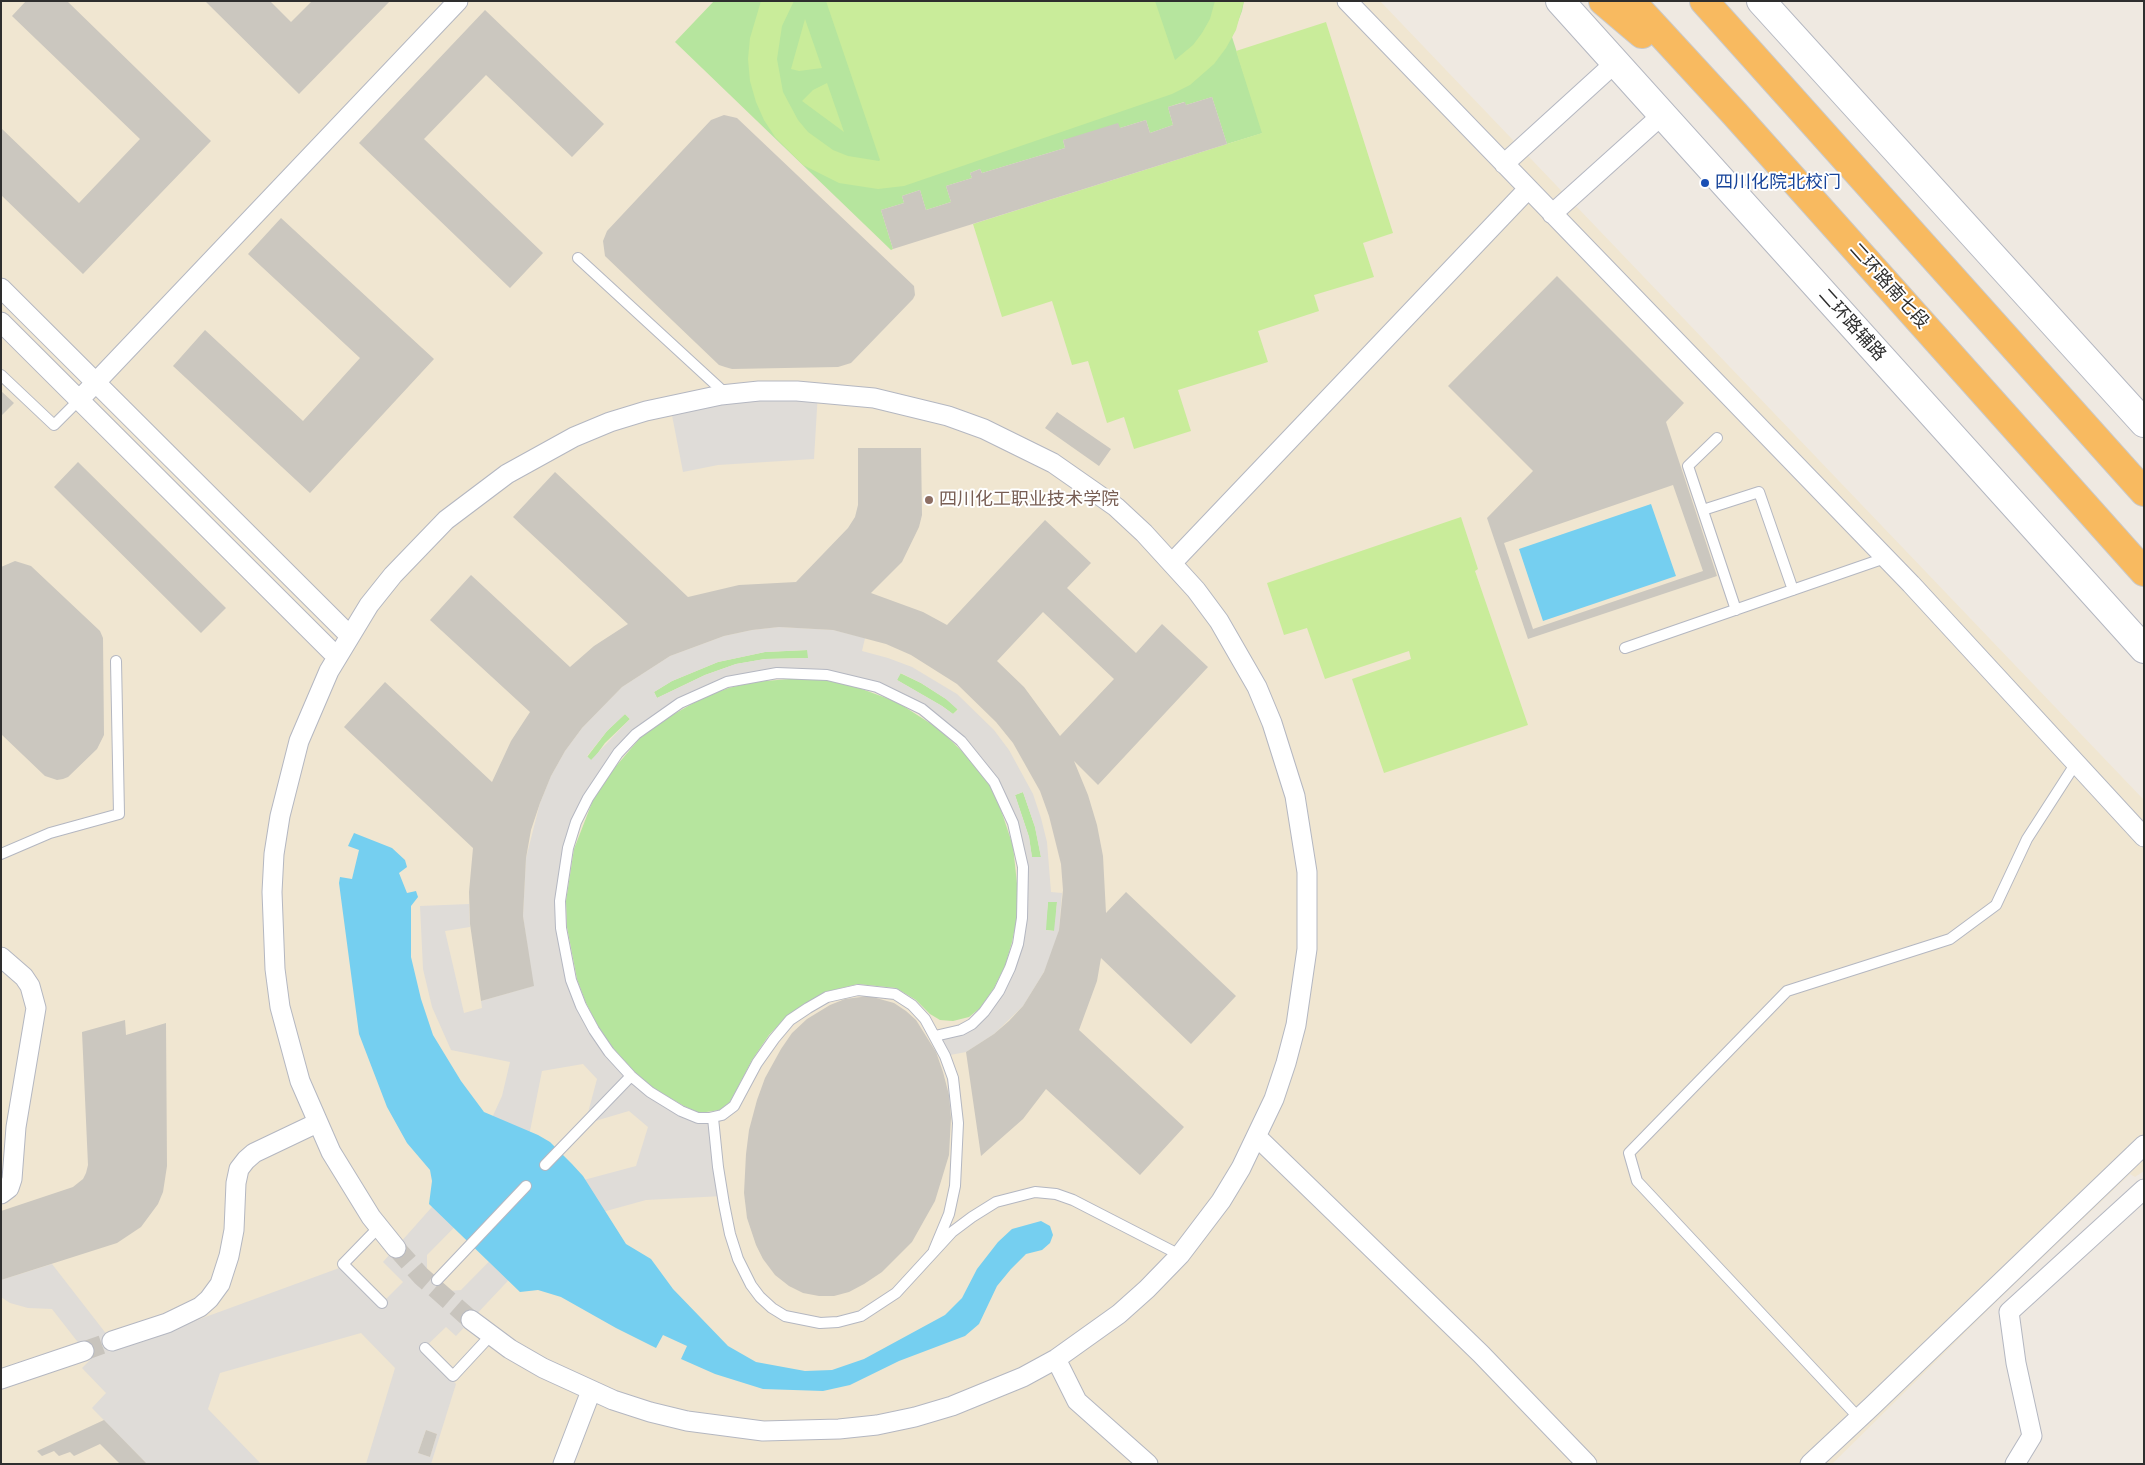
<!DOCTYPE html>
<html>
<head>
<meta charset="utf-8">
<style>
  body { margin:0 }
  #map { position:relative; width:2145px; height:1465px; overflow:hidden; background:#efe9e1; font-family:"Work Sans",sans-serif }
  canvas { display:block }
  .frame { position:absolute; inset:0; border:2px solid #2e2e2e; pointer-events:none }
</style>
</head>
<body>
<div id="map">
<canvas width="2145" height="1465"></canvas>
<div class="frame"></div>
</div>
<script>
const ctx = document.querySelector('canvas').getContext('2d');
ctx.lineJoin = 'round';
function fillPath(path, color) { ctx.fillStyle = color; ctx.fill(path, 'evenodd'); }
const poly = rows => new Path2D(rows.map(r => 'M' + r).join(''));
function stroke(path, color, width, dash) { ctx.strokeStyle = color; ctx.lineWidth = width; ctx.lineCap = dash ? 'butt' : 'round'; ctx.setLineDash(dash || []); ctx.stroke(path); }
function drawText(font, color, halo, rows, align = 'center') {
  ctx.font = font + ' "Work Sans","Noto Sans SC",sans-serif'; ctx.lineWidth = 4; ctx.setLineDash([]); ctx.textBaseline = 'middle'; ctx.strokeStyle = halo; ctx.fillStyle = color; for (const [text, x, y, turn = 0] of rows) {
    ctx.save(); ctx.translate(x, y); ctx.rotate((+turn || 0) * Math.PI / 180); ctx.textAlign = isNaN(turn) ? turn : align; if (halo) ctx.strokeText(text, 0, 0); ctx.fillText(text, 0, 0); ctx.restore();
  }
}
fillPath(poly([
  [1,1,1380,1,2144,800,2144,1171,2135,1177,2130,1174,1994,1304,1832,1464,1,1464]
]), '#f0e6d1');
fillPath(poly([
  [714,1,1244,1,1242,11,1232,37,1263,133,1227,144,1212,97,1186,105,1184,102,1168,107,1173,125,1150,133,1146,120,1120,128,1063,140,1065,148,982,173,980,169,970,173,972,178,946,186,951,202,926,210,920,190,902,196,904,203,881,210,893,249,891,250,675,42],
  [808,650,809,658,765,659,736,664,705,675,657,698,654,692,672,681,718,662,765,652],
  [900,673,921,683,946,699,958,709,953,714,942,706,897,680],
  [802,678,827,680,851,685,897,702,939,729,974,763,989,784,999,804,1013,846,1018,893,1017,918,1012,942,1005,966,994,988,980,1008,969,1017,953,1021,940,1020,930,1014,916,1000,896,988,858,984,825,992,787,1016,769,1035,752,1060,730,1102,720,1110,699,1113,684,1106,653,1088,635,1072,613,1048,598,1026,586,1003,577,979,567,927,566,901,574,849,593,800,606,778,640,738,660,722,706,696,729,688,753,682],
  [625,714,630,719,605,743,592,761,587,757,607,731],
  [1023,792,1035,827,1041,857,1032,858,1029,837,1015,795],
  [1048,902,1057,902,1055,931,1045,930]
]), '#b6e59e');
fillPath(poly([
  [761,1,794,1,782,26,777,59,783,92,798,120,808,132,833,150,848,156,879,161,880,160,826,1,1155,1,1175,60,1193,45,1202,33,1210,19,1215,1,1244,1,1236,30,1226,48,1214,64,1190,85,1172,94,904,186,878,189,839,183,803,165,775,137,764,120,756,102,750,81,748,59,750,38],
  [805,19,822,68,799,71,791,69],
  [1326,22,1393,233,1363,243,1374,277,1314,295,1319,311,1258,331,1268,362,1178,390,1191,431,1134,449,1124,417,1107,423,1088,361,1072,365,1052,301,1002,317,973,224,1262,133,1236,51],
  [827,83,844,132,802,101,813,90],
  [1461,517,1478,569,1475,571,1528,725,1384,773,1352,679,1411,659,1409,651,1325,679,1307,628,1284,635,1267,583]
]), '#c9ec9a');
fillPath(poly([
  [818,392,814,459,718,465,683,472,670,405],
  [779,627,833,630,865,638,862,651,888,658,912,667,957,694,994,730,1009,750,1033,794,1041,818,1047,842,1051,892,1062,893,1059,930,1053,951,1044,972,1023,1006,994,1034,966,1052,945,1056,935,1036,948,1033,984,1012,1018,944,1019,845,978,760,900,697,802,672,704,691,636,734,588,798,563,874,565,954,594,1030,650,1092,709,1118,723,1196,646,1200,599,1213,535,1252,456,1336,446,1327,423,1349,456,1384,431,1464,366,1464,395,1368,361,1333,220,1373,208,1409,261,1464,147,1464,92,1408,106,1393,82,1368,91,1359,52,1309,28,1308,10,1303,1,1297,1,1280,52,1264,118,1349,342,1267,380,1305,403,1282,383,1262,456,1180,491,1120,502,1096,510,1062,451,1050,432,1007,423,969,420,906,469,904,470,927,445,931,464,1013,482,1008,481,1001,533,986,523,916,526,858,540,803,551,776,565,751,582,728,622,687,670,656,724,636,752,630],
  [807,650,808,658,765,659,736,664,705,675,657,698,654,692,672,681,718,662,765,652],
  [901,673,921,683,946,699,958,710,953,714,942,706,897,680],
  [625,714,630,719,591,760,587,756,607,731],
  [1023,792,1035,827,1041,857,1032,857,1029,837,1015,795],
  [1048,902,1057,902,1054,931,1046,930],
  [583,1064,597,1079,585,1124,629,1111,648,1127,636,1166,565,1185,527,1146,542,1071],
  [503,1178,538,1212,461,1290,447,1291,427,1270,427,1255],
  [426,1430,437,1434,430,1457,418,1453]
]), '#dfdcd8');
fillPath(poly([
  [1651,504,1676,576,1543,621,1519,549],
  [354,833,392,848,405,860,407,867,399,873,407,893,416,891,418,897,411,906,411,957,421,999,433,1035,461,1081,484,1112,538,1135,550,1142,572,1164,583,1176,626,1244,651,1259,673,1289,728,1346,756,1362,805,1371,832,1370,864,1359,945,1315,962,1298,977,1269,998,1242,1012,1229,1041,1221,1050,1226,1053,1235,1050,1243,1042,1250,1026,1254,1011,1269,997,1286,979,1324,965,1336,899,1361,850,1385,823,1391,763,1389,715,1374,681,1359,687,1346,663,1335,656,1348,616,1328,561,1297,538,1290,520,1292,429,1204,432,1181,430,1170,407,1143,387,1107,359,1034,339,883,340,877,352,879,359,850,348,846]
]), '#75cff0');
fillPath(poly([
  [26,1,67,1,211,141,83,274,1,195,1,128,79,203,140,139,12,16],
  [205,1,270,1,291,22,312,1,390,1,299,94],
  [485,10,604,124,572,157,486,75,424,139,543,253,510,288,359,143],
  [1212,97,1227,144,893,249,881,210,904,203,902,196,920,190,926,210,951,202,946,186,972,178,970,173,980,169,982,173,1065,148,1063,140,1118,123,1120,128,1146,120,1150,133,1173,125,1168,107,1185,102,1186,105],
  [724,115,737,118,914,286,915,295,913,299,851,363,838,367,732,369,725,367,719,365,605,256,603,241,607,231,711,120],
  [281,218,434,359,310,493,173,366,205,330,303,421,360,358,248,254],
  [1557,276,1684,403,1666,422,1717,576,1528,639,1487,518,1533,471,1448,386],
  [1673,485,1703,571,1533,629,1504,543],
  [1,391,14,403,1,416],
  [1057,412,1111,449,1099,466,1045,428],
  [858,448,921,448,922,515,919,527,902,562,871,593,923,612,947,625,1045,520,1091,563,1067,588,1136,653,1162,624,1208,667,1098,785,1074,761,1088,795,1097,825,1103,856,1106,913,1126,892,1236,996,1191,1044,1101,958,1097,981,1079,1030,1184,1127,1140,1175,1046,1089,1023,1119,981,1156,966,1052,994,1034,1009,1021,1023,1006,1044,972,1059,930,1063,890,1061,864,1049,816,1040,791,1013,743,996,722,957,684,911,655,886,644,833,630,779,627,752,630,724,636,670,656,622,687,582,728,565,751,551,776,540,803,531,830,526,858,523,916,534,986,481,1001,470,924,469,892,473,848,344,727,385,682,492,782,511,741,530,712,430,620,471,575,570,667,594,646,628,624,513,517,555,472,688,597,739,585,796,582,848,528,855,517,858,505],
  [1043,612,1114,679,1060,736,1024,687,997,661],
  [78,462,226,608,201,633,54,487],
  [15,561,31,566,100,631,103,638,104,735,97,749,68,777,63,779,57,780,45,776,1,734,1,567],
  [869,996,894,1003,906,1011,916,1020,936,1052,943,1072,949,1095,951,1118,949,1155,935,1201,912,1242,882,1272,864,1284,849,1292,834,1296,819,1296,803,1293,789,1286,775,1275,763,1259,756,1245,747,1218,744,1193,746,1154,749,1130,757,1100,765,1078,781,1049,792,1033,807,1019,830,1005,845,999],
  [125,1020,126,1035,166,1023,167,1166,163,1192,158,1204,141,1227,117,1243,1,1280,1,1211,73,1187,83,1179,86,1173,88,1165,82,1032],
  [104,1420,147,1464,120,1464,100,1444,74,1456,70,1452,59,1456,54,1451,42,1456,37,1451],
  [426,1430,437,1434,430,1457,418,1453]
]), '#cbc7bf');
stroke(poly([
  [396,1248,421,1276,471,1320],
  [84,1351,112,1341]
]), '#c8c4bd', 19, [19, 9]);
const service = poly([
  [578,258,727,395],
  [1,375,54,425,79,400],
  [1717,438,1688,466,1736,610],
  [1703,510,1759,492,1793,590],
  [1625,648,1885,558],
  [1,854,50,833,119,814,116,661],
  [713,1118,718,1167,724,1204,730,1234,738,1259,751,1285,760,1297,772,1308,785,1316,820,1323,838,1322,861,1316,896,1293,952,1232,972,1217,996,1202,1035,1192,1056,1194,1073,1200,1180,1255],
  [545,1165,631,1076],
  [379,1227,343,1264,382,1303],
  [934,1250,949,1214,955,1186,958,1123,953,1078,945,1056,925,1019,912,1005,895,994,858,990,827,997,808,1008,790,1020,774,1039,757,1063,734,1106,722,1115,709,1118,698,1118,681,1111,650,1092,631,1076,609,1052,594,1030,581,1006,571,980,561,928,560,901,568,848,576,822,588,798,618,753,636,734,680,703,727,682,777,673,827,675,877,687,922,709,961,741,994,782,1013,823,1023,867,1022,918,1018,944,1010,968,999,991,984,1012,972,1024,961,1030,935,1036],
  [437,1280,526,1186],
  [425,1348,453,1376,491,1335],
  [1859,1418,1637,1181,1629,1153,1787,991,1950,939,1996,905,2027,839,2076,763]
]);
const minor = poly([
  [1347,1,1911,584,2144,837],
  [1504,164,1615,63],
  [1552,214,1662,115],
  [1,288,349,635],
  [1,322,337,657],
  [79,400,458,1],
  [1173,562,1528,189],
  [1,957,24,977,30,986,36,1008,16,1127,12,1179,9,1188,1,1194],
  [1257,1137,1481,1354,1587,1464],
  [396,1248,371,1217,331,1152,300,1081,280,1007,275,969,272,892,274,854,280,816,299,741,329,671,369,605,393,575,446,520,507,474,574,437,610,422,646,411,721,395,759,391,797,391,874,398,948,416,984,429,1053,463,1116,507,1144,533,1196,590,1219,621,1257,687,1272,723,1295,796,1307,872,1307,949,1296,1025,1286,1063,1274,1099,1241,1168,1221,1201,1180,1255,1147,1289,1119,1314,1056,1359,1023,1377,952,1406,915,1417,877,1425,839,1429,763,1431,687,1421,650,1412,613,1400,543,1368,510,1349,471,1320],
  [112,1341,167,1323,200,1307,209,1299,220,1284,229,1256,234,1230,236,1183,239,1169,246,1160,254,1153,317,1123],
  [1056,1359,1077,1401,1148,1464],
  [1,1379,84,1351],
  [563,1464,591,1391],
  [1810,1464,1872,1406,2144,1145],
  [2015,1464,2032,1436,2016,1363,2009,1312,2144,1189]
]);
const secondary = poly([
  [1560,1,2144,649],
  [1761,1,2144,423]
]);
const trunk = poly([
  [1603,1,1642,34],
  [1631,1,1735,114,2144,572],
  [1704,1,2144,492]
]);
stroke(service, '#b4b7c1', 12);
stroke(minor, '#b4b7c1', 21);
stroke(secondary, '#b4b7c1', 30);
stroke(trunk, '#c9c9c9', 30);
stroke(service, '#fff', 10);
stroke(minor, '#fff', 19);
stroke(secondary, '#fff', 28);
stroke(trunk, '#f8ba60', 28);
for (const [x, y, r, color] of [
  [1705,183,5,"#1a4fb4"],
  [929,500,5,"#8d6e63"]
]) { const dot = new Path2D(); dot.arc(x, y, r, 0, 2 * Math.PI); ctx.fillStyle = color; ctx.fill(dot); stroke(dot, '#fff', 2); }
drawText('18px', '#164399', '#fff', [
  ["四川化院北校门",1715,183]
], 'left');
drawText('18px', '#2e2e2e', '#fff', [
  ["二环路南七段",1889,286,48],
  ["二环路辅路",1852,325,48]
]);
drawText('18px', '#785e54', '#fff', [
  ["四川化工职业技术学院",939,500]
], 'left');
</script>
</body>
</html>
